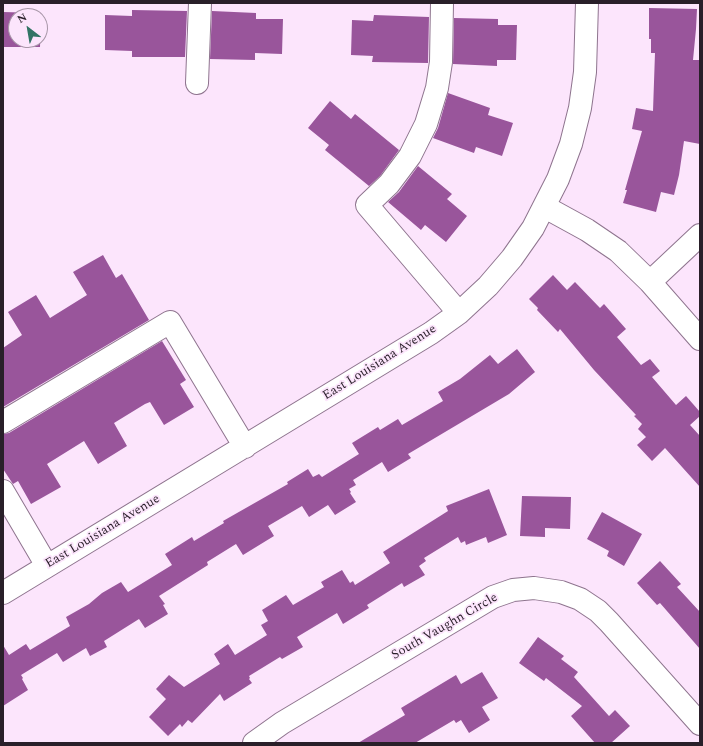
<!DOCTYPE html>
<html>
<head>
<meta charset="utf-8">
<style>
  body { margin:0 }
  #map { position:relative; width:703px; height:746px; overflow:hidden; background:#fce5fc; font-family:Spectral,serif }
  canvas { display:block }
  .frame { position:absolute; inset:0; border:4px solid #291f29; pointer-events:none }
  .north { position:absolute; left:8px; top:8px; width:40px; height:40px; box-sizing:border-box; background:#fce5fc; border:1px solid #a896a8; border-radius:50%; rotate:329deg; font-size:11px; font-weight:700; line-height:16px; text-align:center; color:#291f29 }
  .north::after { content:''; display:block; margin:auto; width:14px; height:18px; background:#327465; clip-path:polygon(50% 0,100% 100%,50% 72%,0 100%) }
</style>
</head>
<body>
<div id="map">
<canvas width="703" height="746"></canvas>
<div class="frame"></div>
<div class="north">N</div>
</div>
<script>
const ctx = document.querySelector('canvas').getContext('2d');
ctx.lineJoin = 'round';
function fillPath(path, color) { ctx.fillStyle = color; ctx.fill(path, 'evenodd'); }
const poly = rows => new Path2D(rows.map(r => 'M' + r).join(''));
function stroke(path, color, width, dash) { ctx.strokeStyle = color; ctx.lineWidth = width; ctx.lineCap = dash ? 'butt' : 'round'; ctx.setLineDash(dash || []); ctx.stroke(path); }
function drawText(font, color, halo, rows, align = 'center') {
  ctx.font = font + ' Spectral,serif'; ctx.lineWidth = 3.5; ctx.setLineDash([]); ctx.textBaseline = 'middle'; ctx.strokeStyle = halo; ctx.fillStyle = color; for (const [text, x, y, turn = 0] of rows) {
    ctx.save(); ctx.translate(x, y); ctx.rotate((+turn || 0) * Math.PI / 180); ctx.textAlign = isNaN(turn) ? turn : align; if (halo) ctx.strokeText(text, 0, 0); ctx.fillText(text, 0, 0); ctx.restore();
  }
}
fillPath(poly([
  [649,8,697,9,696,29,693,60,700,60,700,144,684,141,679,175,674,195,661,192,656,212,623,203,627,190,625,190,642,131,632,129,636,108,653,111,655,53,651,53,651,39,649,39],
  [132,10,187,11,185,57,132,57,132,51,105,50,105,15,132,16],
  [212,11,256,13,256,19,283,19,282,54,255,53,255,60,210,59],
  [3,12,41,13,40,47,3,47],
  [16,16,40,16,40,40,16,40],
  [374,15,429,17,428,63,372,62,373,56,351,55,352,20,373,21],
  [454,18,498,19,498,25,517,25,516,60,497,60,497,66,453,64],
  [448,93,490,108,488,115,513,123,502,156,476,147,474,153,433,138,438,128],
  [330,101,351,119,355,114,399,150,380,176,369,186,325,150,329,145,308,128],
  [418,166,452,194,447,199,467,216,446,242,425,225,421,230,388,202,399,192],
  [103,255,116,278,122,274,149,320,3,407,3,348,22,335,8,312,36,295,50,318,87,295,73,272],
  [553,275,567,290,575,282,600,308,604,304,626,329,617,337,641,365,650,359,660,371,652,377,676,405,686,396,700,412,700,416,690,425,700,436,700,487,665,448,652,461,637,445,646,437,638,429,642,424,634,416,636,415,594,370,560,329,558,332,537,310,538,308,529,299],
  [162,341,186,380,180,384,194,407,164,425,150,402,145,404,114,423,127,446,98,464,84,441,47,464,61,487,31,504,18,481,13,484,3,469,3,434,9,433],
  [517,349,535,372,509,394,408,454,411,458,388,472,382,462,353,480,356,485,349,489,351,492,350,493,356,502,335,515,328,505,309,517,302,506,268,526,274,536,243,555,236,544,207,562,208,565,159,596,165,604,163,605,168,614,145,628,139,619,104,641,107,647,90,656,86,648,63,662,57,653,21,675,23,678,22,679,28,690,3,706,3,645,9,655,26,644,30,650,70,626,66,617,89,604,102,593,121,582,128,592,172,565,165,554,192,537,194,541,224,523,223,521,288,484,287,482,308,469,313,477,319,474,322,477,359,454,352,443,378,427,380,430,398,419,402,425,443,401,438,392,460,379,490,355,498,364],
  [489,489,507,535,488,543,486,537,466,545,465,541,461,543,458,537,424,558,426,561,419,566,425,575,404,587,402,583,367,605,369,608,343,624,337,613,297,637,303,647,282,659,280,657,249,676,250,678,249,679,252,683,224,701,220,694,192,723,188,720,182,727,180,724,168,736,149,717,166,699,156,689,169,675,184,687,220,664,214,654,228,644,235,655,267,635,261,625,268,621,262,610,286,595,293,605,324,587,321,582,342,570,350,583,353,581,355,585,390,563,383,552,448,511,446,506],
  [522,496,571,497,570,529,545,528,545,537,520,536],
  [602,512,642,534,624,566,607,556,609,551,587,539],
  [660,561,681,584,677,587,700,612,700,649,660,603,657,605,637,583],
  [538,637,564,656,561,659,578,672,574,677,609,716,615,710,630,726,611,743,595,743,571,716,582,706,546,678,544,681,519,663],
  [482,672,498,698,482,707,490,720,469,733,461,720,456,723,454,720,415,743,358,743,405,715,401,708,456,675,461,684]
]), '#99559b');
const minor = poly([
  [442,3,441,62,437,88,426,124,410,156,389,184,367,205,459,313],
  [197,83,200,3],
  [545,207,587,230,618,251,650,282,700,339],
  [650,282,700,235],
  [3,422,170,322,245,447],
  [3,491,47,566],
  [3,593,431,333,459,313,488,286,512,258,533,228,558,179,571,144,580,108,585,72,587,3],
  [254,743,282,723,493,597,513,590,534,588,561,592,580,599,598,611,609,622,700,724]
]);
stroke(minor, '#8e748e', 24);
stroke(minor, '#fff', 22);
drawText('13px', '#291f29', '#fce5fc', [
  ["East Louisiana Avenue",380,363,-32],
  ["East Louisiana Avenue",103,532,-31],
  ["South Vaughn Circle",445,627,-30]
]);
</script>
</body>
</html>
